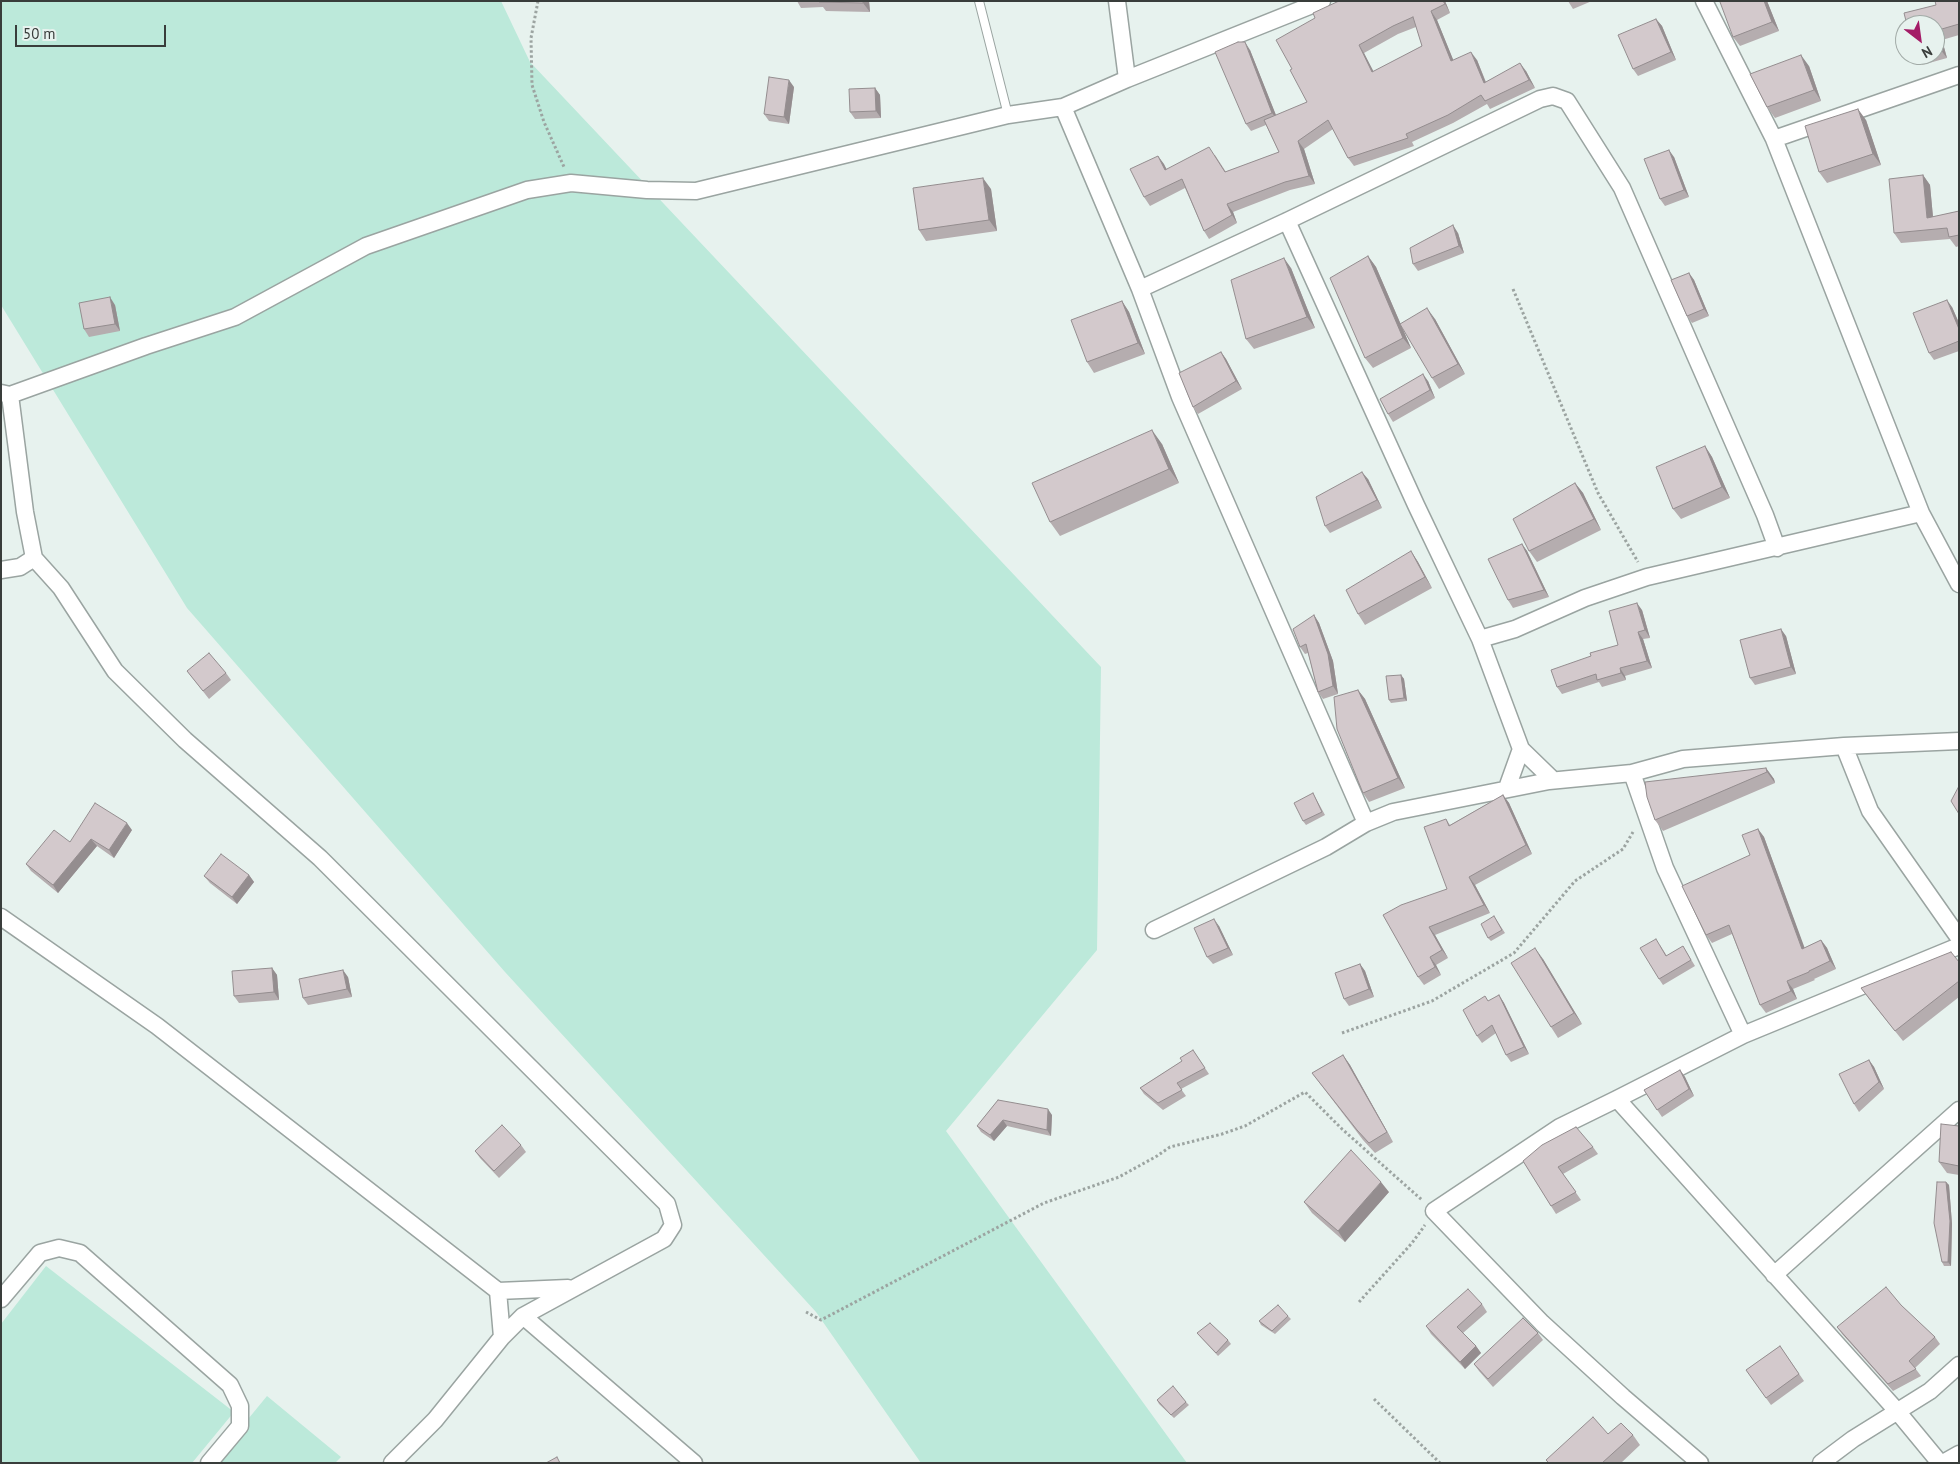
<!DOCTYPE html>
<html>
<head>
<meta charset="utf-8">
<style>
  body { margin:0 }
  #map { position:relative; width:1960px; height:1464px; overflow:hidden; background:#e7f2ee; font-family:"PT Sans",sans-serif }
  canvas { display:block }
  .frame { position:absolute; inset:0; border:2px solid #393d3b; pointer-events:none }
  .north { position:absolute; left:1895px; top:15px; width:50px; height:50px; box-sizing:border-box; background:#e7f2ee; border:1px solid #a1aaa6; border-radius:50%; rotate:150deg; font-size:14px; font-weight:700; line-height:20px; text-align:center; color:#393d3b }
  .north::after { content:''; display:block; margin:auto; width:18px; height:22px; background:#a41c67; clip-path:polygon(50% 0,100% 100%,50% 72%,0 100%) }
  .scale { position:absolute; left:15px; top:25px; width:151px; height:22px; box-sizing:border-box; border:2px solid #393d3b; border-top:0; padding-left:6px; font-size:15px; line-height:18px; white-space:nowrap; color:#393d3b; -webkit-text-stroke:4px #e7f2ee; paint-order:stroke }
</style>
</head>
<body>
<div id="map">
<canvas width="1960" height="1464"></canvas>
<div class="frame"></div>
<div class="north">N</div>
<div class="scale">50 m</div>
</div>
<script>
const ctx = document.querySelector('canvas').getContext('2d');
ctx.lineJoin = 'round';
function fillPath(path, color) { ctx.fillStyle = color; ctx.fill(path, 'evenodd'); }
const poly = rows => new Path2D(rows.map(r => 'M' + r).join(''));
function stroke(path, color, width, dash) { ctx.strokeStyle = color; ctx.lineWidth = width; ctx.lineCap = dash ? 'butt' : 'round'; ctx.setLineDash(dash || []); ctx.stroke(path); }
fillPath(poly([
  [1,1,501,1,530,62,1101,667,1097,950,946,1131,1187,1463,921,1463,816,1312,505,972,187,608,1,305],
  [46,1266,234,1412,192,1463,1,1463,1,1324],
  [267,1396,341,1457,335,1463,212,1463]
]), '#bce9da');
const lane = poly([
  [979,1,1008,115]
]);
const street = poly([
  [1117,1,1127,79],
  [1704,1,1774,139,1921,513,1959,584],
  [1063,107,1140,289,1180,397,1366,823],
  [1774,139,1959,75],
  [1287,221,1416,505,1480,639,1515,629,1585,598,1647,577,1921,513],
  [1140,289,1287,221,1540,99,1553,96,1567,101,1622,188,1765,515,1777,548],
  [1,393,10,395,146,346,235,317,366,246,527,190,571,183,647,190,696,191,1008,115,1063,107,1127,79,1322,1],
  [10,395,25,512,34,558,61,588,115,671,185,740,320,858,667,1204,673,1225,664,1239,523,1316,502,1337,435,1420,392,1463],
  [1,570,20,567,34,558],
  [1480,639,1521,749,1553,780],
  [1844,746,1870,811,1959,938],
  [1632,773,1665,868,1743,1035],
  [1507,788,1521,749],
  [1,917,157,1026,498,1291,502,1337],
  [1154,930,1326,847,1366,823,1393,812,1549,781,1632,773,1683,759,1844,746,1959,741],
  [1617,1099,1897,1411,1940,1463],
  [1774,1275,1959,1110],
  [498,1291,568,1288],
  [1,1299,40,1253,59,1248,80,1253,230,1385,240,1406,240,1426,209,1463],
  [523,1316,694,1463],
  [1700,1463,1623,1397,1542,1323,1434,1211,1560,1127,1617,1099,1743,1035,1959,946],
  [1821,1463,1853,1439,1930,1391,1959,1365],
  [1943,1463,1959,1454]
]);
stroke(lane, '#9aa4a1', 10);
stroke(street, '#9aa4a1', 19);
stroke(poly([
  [538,1,531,38,532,85,544,122,564,167],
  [1513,289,1598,493,1638,562],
  [1342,1033,1432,1001,1514,953,1575,881,1623,849,1633,832],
  [1359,1302,1412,1243,1425,1225],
  [806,1312,821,1320,1044,1203,1119,1177,1157,1156,1170,1147,1222,1134,1245,1126,1305,1092,1342,1129,1422,1200],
  [1374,1399,1440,1463]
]), '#9ca4a1', 3, [2.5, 2.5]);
stroke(lane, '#fff', 8);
stroke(street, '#fff', 16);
fillPath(poly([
  [797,1,869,1,870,12,826,11,823,7,801,8],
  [1339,1,1445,1,1450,13,1437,20,1453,60,1477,60,1486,82,1526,71,1535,88,1490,109,1487,104,1453,123,1412,142,1414,146,1354,166,1348,158,1333,129,1304,149,1315,184,1290,190,1233,212,1237,223,1209,239,1204,231,1185,188,1150,206,1144,197,1158,156,1167,170,1215,155,1226,172,1279,152,1266,125,1251,131,1246,124,1250,50,1276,116,1307,102,1292,69,1315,18],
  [1416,27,1422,46,1373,72,1364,53,1398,34],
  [1568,1,1592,1,1573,9],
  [1767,1,1779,31,1740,46,1733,37],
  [1959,1,1959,35,1942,40,1947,58,1922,65,1915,55,1935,55,1935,25],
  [1656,19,1662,26,1676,60,1638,76,1633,69],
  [1809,66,1821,101,1775,118,1767,107],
  [794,87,789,124,769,121,764,114],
  [875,88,880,95,881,118,855,119,850,112],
  [1866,120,1881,165,1827,183,1819,172],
  [1674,157,1689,197,1665,206,1660,199],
  [1923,175,1930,185,1933,217,1959,211,1959,246,1956,247,1950,239,1901,243,1894,233],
  [991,189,997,231,926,241,919,230],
  [1458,233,1464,253,1418,271,1413,264],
  [1368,256,1376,267,1411,348,1373,368,1365,358],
  [1291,268,1315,328,1254,349,1246,339],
  [1689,273,1694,280,1709,316,1692,323,1687,316],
  [1122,301,1129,312,1145,354,1094,373,1087,362],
  [115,305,120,331,89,337,84,329],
  [1952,307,1959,323,1959,351,1934,360,1929,353],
  [1435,319,1465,374,1439,389,1432,378],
  [1221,352,1226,359,1242,389,1198,414,1193,407],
  [1428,381,1435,398,1393,422,1388,414],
  [1162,444,1179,483,1060,536,1050,522],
  [1705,446,1712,457,1730,498,1681,519,1673,509],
  [1368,479,1382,508,1330,533,1325,526],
  [1575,483,1583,493,1601,530,1537,562,1529,551],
  [1522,544,1527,551,1549,597,1513,608,1508,600],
  [1411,551,1418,562,1432,588,1365,625,1358,614],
  [1642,610,1650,638,1643,639,1652,668,1625,676,1626,680,1602,687,1599,682,1562,694,1557,687,1591,656,1618,645],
  [1314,615,1319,623,1333,661,1338,694,1323,699,1318,692,1308,653,1305,654,1300,647],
  [1786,636,1796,674,1755,685,1750,678],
  [187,671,226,673,231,680,209,699],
  [1401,675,1404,679,1407,701,1391,703,1389,700],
  [1358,690,1365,699,1405,788,1369,802,1363,793],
  [1766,768,1774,779,1775,783,1663,831,1655,820],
  [1313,793,1325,815,1306,825,1303,821],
  [1503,795,1509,803,1532,854,1475,885,1490,913,1435,935,1448,958,1436,965,1441,975,1424,985,1418,977,1383,915,1447,889,1446,819,1450,825],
  [1758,829,1764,837,1804,948,1821,940,1827,948,1836,969,1814,979,1815,980,1793,989,1797,999,1766,1013,1760,1005,1732,934,1712,943,1706,935,1750,855],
  [132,830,114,858,97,846,58,893,31,871,26,864,70,842],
  [249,875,254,882,237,904,210,883,204,876],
  [1494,916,1505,933,1491,941,1488,938],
  [1219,926,1233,955,1213,964,1207,957],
  [1660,945,1667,956,1683,946,1695,966,1663,985,1659,979],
  [1543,959,1582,1024,1558,1038,1551,1027],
  [1959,962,1959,997,1903,1041,1869,999,1861,988],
  [1360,964,1365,971,1374,997,1349,1006,1344,999],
  [272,968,277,975,279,1000,239,1003,234,996],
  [348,977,352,997,308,1005,303,998],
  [1499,995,1504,1003,1529,1054,1511,1062,1506,1055,1496,1033,1482,1043,1477,1036,1489,1001],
  [1193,1050,1209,1074,1181,1089,1186,1096,1163,1110,1144,1094,1140,1088,1182,1061],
  [1343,1055,1350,1065,1393,1142,1375,1153,1363,1140,1312,1073],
  [1869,1060,1874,1067,1884,1089,1859,1112,1854,1104],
  [1680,1070,1685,1077,1694,1096,1662,1117,1644,1090],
  [998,1100,1052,1115,1051,1136,1007,1126,994,1141,981,1132,977,1126],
  [1959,1126,1959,1175,1947,1173,1939,1162],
  [521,1145,526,1152,499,1178,480,1158,475,1151],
  [1593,1147,1598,1154,1563,1174,1581,1200,1556,1214,1523,1161],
  [1946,1182,1949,1185,1952,1224,1951,1266,1944,1266,1942,1262],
  [1389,1192,1345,1242,1312,1213,1304,1202],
  [1482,1304,1487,1312,1463,1333,1476,1346,1481,1353,1465,1369,1431,1334,1426,1326],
  [1901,1305,1935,1337,1940,1344,1915,1368,1921,1376,1893,1391,1842,1334,1837,1327],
  [1288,1316,1291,1319,1275,1334,1261,1325,1259,1321],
  [1197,1333,1228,1340,1231,1344,1218,1356],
  [1538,1333,1543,1340,1493,1387,1479,1371,1474,1364],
  [1780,1346,1804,1381,1771,1405,1746,1370],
  [1157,1400,1186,1402,1189,1405,1174,1418,1159,1404],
  [1608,1434,1633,1435,1640,1445,1621,1463,1548,1463,1546,1460]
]), '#b5adaf');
fillPath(poly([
  [863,1,869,1,870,12,863,3],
  [1443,1,1445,1,1450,13,1445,4],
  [1764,1,1767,1,1779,31,1772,22],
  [1431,11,1437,20,1457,69,1451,61],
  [1656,19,1662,26,1676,60,1671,52],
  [1935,31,1942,40,1947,58,1940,49],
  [1245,42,1250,50,1278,120,1272,113],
  [1359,45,1364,53,1378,80,1372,72],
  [1471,52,1477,60,1489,91,1484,83],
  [1801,55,1809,66,1821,101,1814,90],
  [1520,63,1526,71,1535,88,1529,80],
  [789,80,794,87,789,124,784,117],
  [875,88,880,95,881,118,876,111],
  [1858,109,1866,120,1881,165,1873,154],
  [1298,141,1304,149,1315,184,1309,176],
  [1669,150,1674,157,1689,197,1684,190],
  [1158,156,1164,164,1171,178,1165,170],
  [1923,175,1930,185,1934,228,1927,218],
  [983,178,991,189,997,231,989,220],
  [1227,204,1233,212,1237,223,1232,215],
  [1453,225,1458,233,1464,253,1459,246],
  [1368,256,1376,267,1411,348,1403,338],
  [1284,258,1291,268,1315,328,1307,317],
  [1689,273,1694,280,1709,316,1704,309],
  [110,297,115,305,120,331,115,324],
  [1947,300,1952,307,1959,323,1959,329],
  [1122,301,1129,312,1145,354,1138,343],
  [1427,308,1435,319,1465,374,1458,364],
  [1221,352,1226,359,1242,389,1236,381],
  [1423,374,1428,381,1435,398,1430,390],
  [1152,430,1162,444,1179,483,1169,469],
  [1705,446,1712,457,1730,498,1722,487],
  [1362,472,1368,479,1382,508,1377,500],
  [1575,483,1583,493,1601,530,1594,519],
  [1522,544,1527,551,1549,597,1544,590],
  [1411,551,1418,562,1432,588,1425,577],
  [1637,603,1642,610,1650,638,1645,630],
  [1314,615,1319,623,1333,661,1338,694,1333,686],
  [1781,629,1786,636,1796,674,1791,667],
  [1638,632,1643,639,1652,668,1647,661],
  [1620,668,1625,676,1626,680,1621,673],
  [1401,675,1404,679,1407,701,1404,698],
  [1358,690,1365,699,1405,788,1398,778],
  [1766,768,1774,779,1775,783,1767,772],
  [1503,795,1509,803,1532,854,1526,845],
  [127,823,132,830,114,858,109,850],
  [1758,829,1764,837,1808,957,1802,949],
  [91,839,97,846,58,893,53,885],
  [249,875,254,882,237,904,232,897],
  [1469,877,1475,885,1490,913,1484,905],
  [1214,919,1219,926,1233,955,1228,948],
  [1429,927,1435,935,1448,958,1442,950],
  [1821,940,1827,948,1836,969,1830,961],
  [1535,948,1543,959,1582,1024,1574,1013],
  [1430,957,1436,965,1441,975,1435,967],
  [1360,964,1365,971,1374,997,1369,989],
  [272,968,277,975,279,1000,274,992],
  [343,970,348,977,352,997,347,989],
  [1787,981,1793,989,1797,999,1791,991],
  [1499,995,1504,1003,1529,1054,1524,1047],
  [1343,1055,1350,1065,1393,1142,1387,1132],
  [1869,1060,1874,1067,1884,1089,1879,1082],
  [1680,1070,1685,1077,1694,1096,1689,1089],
  [1048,1109,1052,1115,1051,1136,1047,1130],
  [1003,1120,1007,1126,994,1141,990,1135],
  [1381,1182,1389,1192,1345,1242,1338,1231],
  [1946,1182,1949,1185,1952,1224,1951,1266,1948,1262],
  [1476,1346,1481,1353,1465,1369,1460,1362]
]), '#948d8f');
const building = poly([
  [819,1,863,1,863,3,819,2,819,1],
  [1339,1,1443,1,1445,4,1431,11,1451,61,1471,52,1484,83,1520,63,1529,80,1485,101,1481,95,1448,115,1406,134,1408,138,1348,158,1328,120,1298,141,1309,176,1285,182,1227,204,1232,215,1204,231,1182,179,1144,197,1130,169,1158,156,1165,170,1209,147,1225,172,1279,152,1264,120,1307,102,1290,70,1292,69,1276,40,1315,18,1313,13,1339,1],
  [1413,17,1422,46,1372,72,1359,45,1393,26,1413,17],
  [1721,1,1764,1,1772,22,1733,37,1720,2,1721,1],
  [1935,1,1959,1,1959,24,1935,31,1940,49,1935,50,1935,25,1907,25,1904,13,1936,5,1935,1],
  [1656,19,1671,52,1633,69,1618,35,1656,19],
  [1238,42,1245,42,1272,113,1246,124,1215,52,1238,42],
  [1801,55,1814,90,1767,107,1750,74,1801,55],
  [769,77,789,80,784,117,764,114,769,77],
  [875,88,876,111,850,112,849,89,875,88],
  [1858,109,1873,154,1819,172,1805,126,1858,109],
  [1669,150,1684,190,1660,199,1644,159,1669,150],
  [1923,175,1927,218,1959,211,1959,235,1949,237,1947,228,1894,233,1889,179,1923,175],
  [983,178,989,220,919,230,913,188,983,178],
  [1453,225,1459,246,1413,264,1410,248,1453,225],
  [1368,256,1403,338,1365,358,1330,278,1368,256],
  [1284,258,1307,317,1246,339,1231,280,1284,258],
  [1689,273,1704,309,1687,316,1671,280,1689,273],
  [110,297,115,324,84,329,79,303,110,297],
  [1947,300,1959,329,1959,341,1929,353,1913,313,1947,300],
  [1122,301,1138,343,1087,362,1071,320,1122,301],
  [1427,308,1458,364,1432,378,1400,324,1427,308],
  [1221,352,1236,381,1193,407,1179,373,1221,352],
  [1423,374,1430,390,1388,414,1380,399,1423,374],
  [1152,430,1169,469,1050,522,1032,483,1152,430],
  [1705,446,1722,487,1673,509,1656,467,1705,446],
  [1362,472,1377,500,1325,526,1316,497,1362,472],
  [1575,483,1594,519,1529,551,1513,519,1575,483],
  [1522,544,1544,590,1508,600,1488,559,1522,544],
  [1411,551,1425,577,1358,614,1346,590,1411,551],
  [1637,603,1645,630,1638,632,1647,661,1620,668,1621,673,1597,680,1596,674,1557,687,1551,670,1591,656,1590,653,1618,645,1609,611,1637,603],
  [1314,615,1328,654,1333,686,1318,692,1306,644,1300,647,1293,629,1314,615],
  [1781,629,1791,667,1750,678,1740,640,1781,629],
  [209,653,226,673,203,691,187,671,209,653],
  [1401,675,1404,698,1389,700,1386,676,1401,675],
  [1358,690,1398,778,1363,793,1337,729,1334,697,1358,690],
  [1766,768,1767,772,1655,820,1647,797,1645,782,1766,768],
  [1959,786,1959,814,1951,801,1959,786],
  [1313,793,1322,812,1303,821,1294,803,1313,793],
  [1503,795,1526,845,1469,877,1484,905,1429,927,1442,950,1430,957,1435,967,1418,977,1383,915,1401,905,1447,889,1424,827,1446,819,1449,826,1503,795],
  [95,803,127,823,109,850,91,839,53,885,26,864,54,830,70,842,95,803],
  [1758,829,1802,949,1821,940,1830,961,1809,971,1809,972,1787,981,1791,991,1760,1005,1729,925,1706,935,1682,886,1750,855,1742,835,1758,829],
  [221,854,249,875,232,897,204,876,221,854],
  [1494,916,1502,930,1488,938,1481,924,1494,916],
  [1214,919,1228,948,1207,957,1194,928,1214,919],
  [1656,939,1666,956,1683,946,1691,960,1659,979,1640,948,1656,939],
  [1535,948,1574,1013,1551,1027,1511,963,1535,948],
  [1951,952,1959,962,1959,981,1895,1031,1861,988,1951,952],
  [1360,964,1369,989,1344,999,1335,973,1360,964],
  [272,968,274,992,234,996,232,971,272,968],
  [343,970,347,989,303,998,299,979,343,970],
  [1499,995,1524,1047,1506,1055,1492,1025,1477,1036,1463,1010,1485,996,1488,1001,1499,995],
  [1193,1050,1205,1068,1177,1083,1182,1090,1158,1103,1140,1088,1182,1061,1180,1058,1193,1050],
  [1343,1055,1387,1132,1369,1143,1357,1130,1312,1073,1343,1055],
  [1869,1060,1879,1082,1854,1104,1839,1074,1869,1060],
  [1680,1070,1689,1089,1657,1110,1644,1090,1680,1070],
  [998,1100,1048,1109,1047,1130,1003,1120,990,1135,977,1126,998,1100],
  [1941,1124,1959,1126,1959,1166,1939,1162,1941,1124],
  [502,1125,521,1145,494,1171,475,1151,502,1125],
  [1576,1127,1593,1147,1558,1167,1576,1192,1551,1206,1523,1161,1542,1145,1576,1127],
  [1351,1150,1381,1182,1338,1231,1304,1202,1351,1150],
  [1937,1182,1946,1182,1950,1221,1948,1262,1942,1262,1934,1223,1937,1182],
  [1886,1287,1901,1305,1935,1337,1909,1361,1916,1369,1888,1384,1837,1327,1886,1287],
  [1468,1289,1482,1304,1457,1327,1476,1346,1460,1362,1426,1326,1468,1289],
  [1278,1305,1288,1316,1272,1331,1259,1321,1278,1305],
  [1523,1318,1538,1333,1488,1379,1474,1364,1523,1318],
  [1210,1323,1228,1340,1216,1353,1197,1333,1210,1323],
  [1780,1346,1799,1374,1766,1398,1746,1370,1780,1346],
  [1173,1386,1186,1402,1171,1415,1157,1400,1173,1386],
  [1593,1417,1608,1434,1621,1423,1633,1435,1602,1463,1549,1463,1546,1460,1593,1417],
  [557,1457,560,1463,546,1463,557,1457]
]);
fillPath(building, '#d3c9cc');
stroke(building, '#948d8f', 1);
</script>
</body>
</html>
